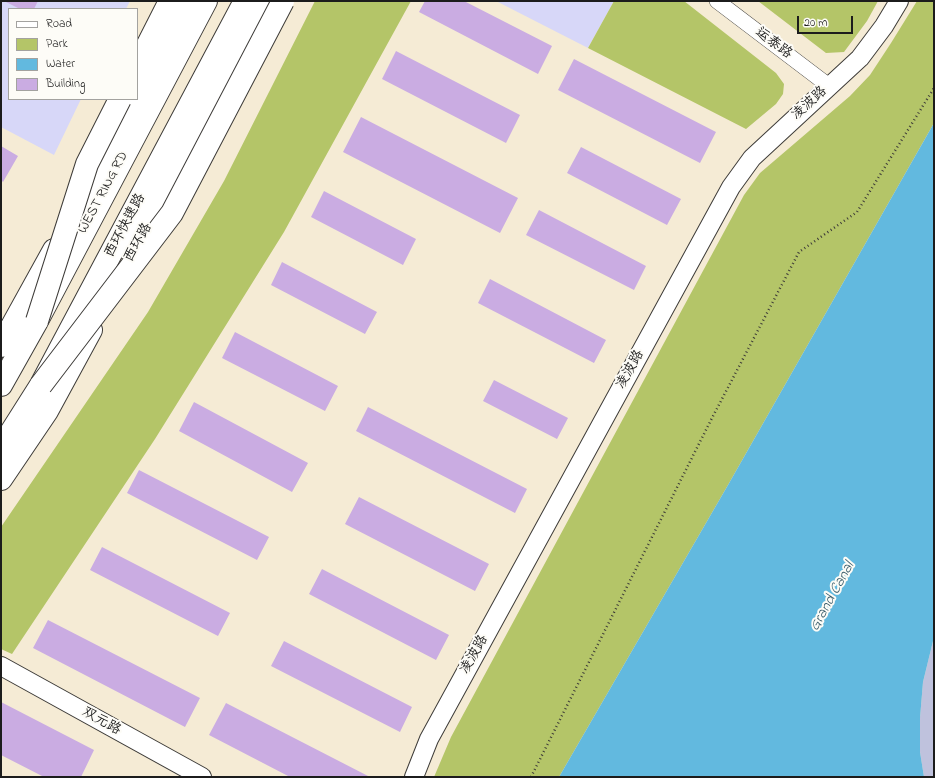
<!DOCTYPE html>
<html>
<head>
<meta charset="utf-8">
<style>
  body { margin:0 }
  #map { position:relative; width:935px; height:778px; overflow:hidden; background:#f5ebd5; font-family:"Indie Flower",sans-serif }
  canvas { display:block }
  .frame { position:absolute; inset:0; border:2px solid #1c1c1c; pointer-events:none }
  .legend { position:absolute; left:8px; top:8px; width:130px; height:92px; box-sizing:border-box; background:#fdfcf7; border:1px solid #a3a29f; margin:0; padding:5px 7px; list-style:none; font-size:12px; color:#1c1c1c }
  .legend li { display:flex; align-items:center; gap:8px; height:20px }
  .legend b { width:20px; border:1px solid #a3a29f }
  .scale { position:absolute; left:797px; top:16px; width:56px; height:18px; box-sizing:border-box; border:2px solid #1c1c1c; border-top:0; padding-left:5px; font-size:12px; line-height:14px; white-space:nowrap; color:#1c1c1c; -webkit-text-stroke:3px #fdfcf7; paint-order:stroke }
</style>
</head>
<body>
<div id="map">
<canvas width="935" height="778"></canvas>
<div class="frame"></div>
<ul class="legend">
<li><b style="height:5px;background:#fff"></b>Road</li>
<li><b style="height:11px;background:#b4c568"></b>Park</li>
<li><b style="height:11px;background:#62b9df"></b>Water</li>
<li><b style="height:11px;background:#caace2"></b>Building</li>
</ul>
<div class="scale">20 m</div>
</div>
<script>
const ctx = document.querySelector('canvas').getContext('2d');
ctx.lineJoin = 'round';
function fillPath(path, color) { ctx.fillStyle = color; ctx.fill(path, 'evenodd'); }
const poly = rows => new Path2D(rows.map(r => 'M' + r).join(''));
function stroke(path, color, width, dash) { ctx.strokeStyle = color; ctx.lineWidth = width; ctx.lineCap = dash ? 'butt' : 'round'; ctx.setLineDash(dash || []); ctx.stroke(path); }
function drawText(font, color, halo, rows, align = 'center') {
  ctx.font = font + ' "Indie Flower","LXGW WenKai TC",sans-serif'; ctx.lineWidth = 4; ctx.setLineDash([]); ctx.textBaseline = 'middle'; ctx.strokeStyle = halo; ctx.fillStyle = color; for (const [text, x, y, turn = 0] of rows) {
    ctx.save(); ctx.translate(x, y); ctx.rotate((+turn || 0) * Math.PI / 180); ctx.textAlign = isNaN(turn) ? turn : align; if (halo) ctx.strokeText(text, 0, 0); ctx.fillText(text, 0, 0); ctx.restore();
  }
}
fillPath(poly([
  [1,1,130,1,126,9,9,9,9,99,81,99,54,155,1,127],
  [496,1,614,1,588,48]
]), '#d7d7f8');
fillPath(poly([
  [934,637,934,777,924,777,920,752,920,718,923,682]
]), '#bfc2dd');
fillPath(poly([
  [315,1,411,1,284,232,155,439,12,654,1,649,1,527,148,312,224,181],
  [614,1,684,1,776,73,784,84,783,94,776,104,746,129,588,48],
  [758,1,878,1,867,21,844,52,826,53],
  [917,1,934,1,934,123,728,485,559,777,434,777,451,737,744,195,760,173,850,96,870,75,891,43]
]), '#b4c568');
fillPath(poly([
  [934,123,934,637,923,682,920,718,920,752,924,777,559,777,728,485]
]), '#62b9df');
fillPath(poly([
  [4,1,38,1,34,9,20,9],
  [425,1,464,1,552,46,538,74,419,12],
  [396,51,520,115,506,143,382,79],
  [574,59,716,132,700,163,558,90],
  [361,117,518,198,500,233,343,152],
  [1,146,18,156,3,182,1,180],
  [581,147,681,199,667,225,567,173],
  [324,191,416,239,403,265,311,217],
  [539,210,646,266,634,290,526,235],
  [282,262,377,312,365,334,271,285],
  [490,279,606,340,594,363,478,303],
  [235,332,338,386,325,411,222,358],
  [494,380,568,418,557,439,483,401],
  [194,402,308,463,292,492,179,431],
  [368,407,527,489,515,513,356,431],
  [139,470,269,537,257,560,127,493],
  [359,497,489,564,475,591,345,524],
  [102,547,230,613,218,636,90,570],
  [322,569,449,635,436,660,309,594],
  [48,620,200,698,185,727,33,648],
  [284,641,412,707,400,732,271,666],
  [1,702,94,750,81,777,44,777,1,755],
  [226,703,370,777,290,777,209,735]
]), '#caace2');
const minor = poly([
  [717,1,829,86]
]);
const tertiary = poly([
  [1,666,202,777],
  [414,777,429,739,731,187,752,158,860,58,884,26,899,1]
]);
const primary = poly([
  [137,97,186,1],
  [80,204,136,99],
  [133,254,266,1],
  [1,346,54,250],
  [1,479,47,411,91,330]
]);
const trunk = poly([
  [137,66,170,1],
  [1,385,37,321,206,1],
  [1,448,41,385,245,1]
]);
stroke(minor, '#3d3b38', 16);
stroke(tertiary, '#3d3b38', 20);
stroke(primary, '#3d3b38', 24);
stroke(trunk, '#3d3b38', 24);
stroke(poly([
  [531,777,712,418,799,252,857,212,934,88]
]), '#3d3b38', 2.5, [1, 3]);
stroke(minor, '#fff', 15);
stroke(tertiary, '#fff', 18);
stroke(primary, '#fff', 22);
stroke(trunk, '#fff', 22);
const trunkBridge = poly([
  [37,321,87,164,120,99],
  [41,385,172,213,283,1]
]);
stroke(trunkBridge, '#3d3b38', 24, []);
stroke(trunkBridge, '#fff', 22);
drawText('14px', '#1c1c1c', '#fdfcf7', [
  ["运泰路",773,44,37],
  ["凌波路",810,104,-43],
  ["WEST RING RD",104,193,-62],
  ["西环快速路",126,226,-62],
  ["西环路",139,243,-61],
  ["凌波路",631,370,-61],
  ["凌波路",475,655,-61],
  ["双元路",101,722,29]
]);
drawText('italic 15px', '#385b6a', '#fdfcf7', [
  ["Grand Canal",833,597,-61]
]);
</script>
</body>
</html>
